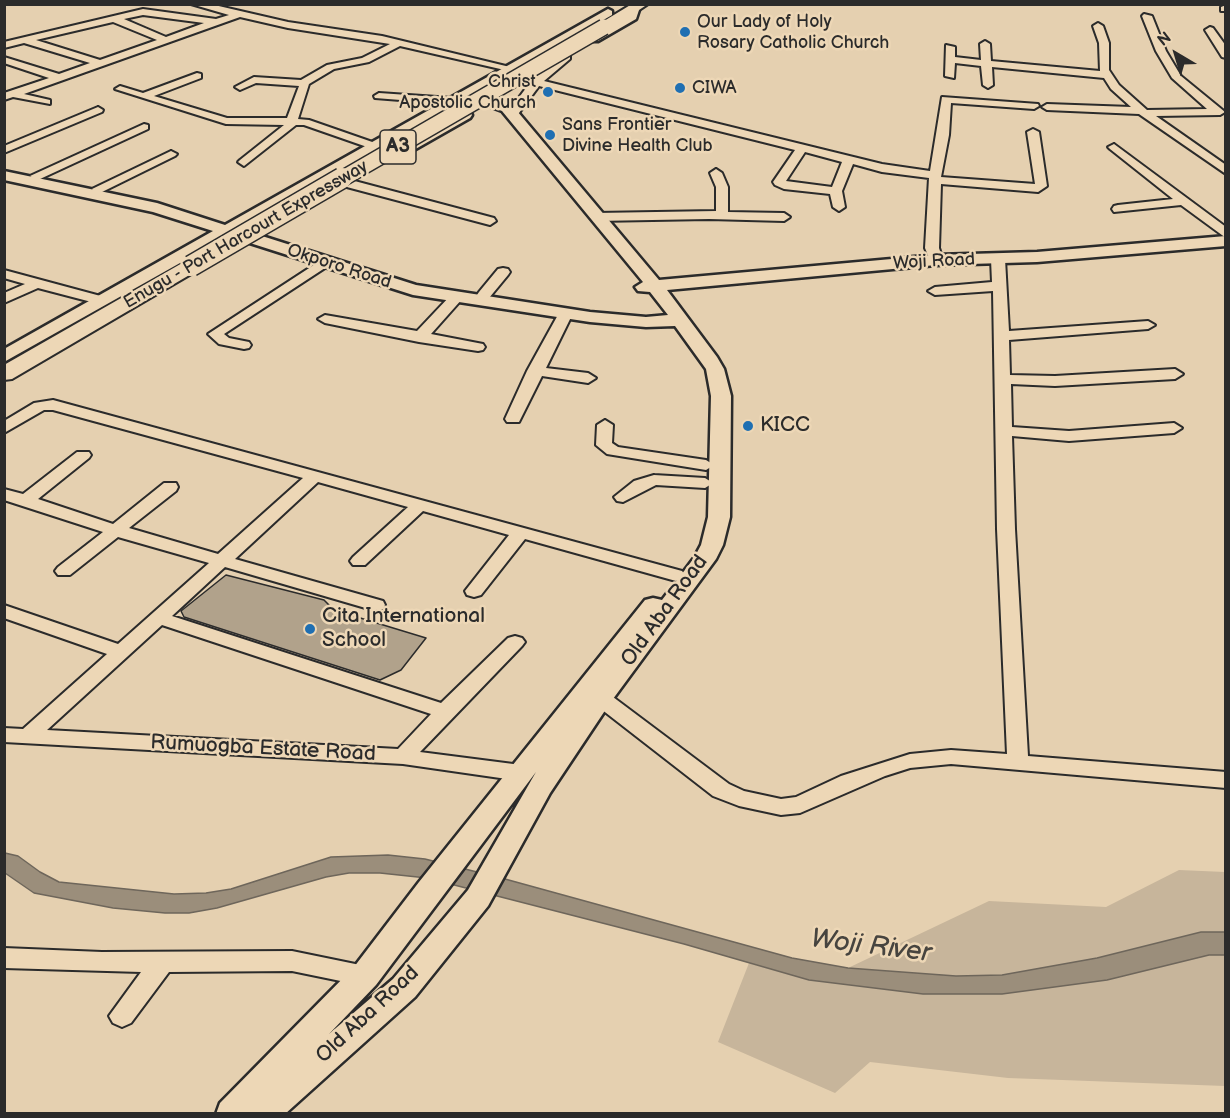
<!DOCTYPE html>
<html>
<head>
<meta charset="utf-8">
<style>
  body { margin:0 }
  #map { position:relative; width:1230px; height:1118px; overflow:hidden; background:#e5d0b0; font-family:"Balsamiq Sans",sans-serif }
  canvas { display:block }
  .frame { position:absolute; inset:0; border:6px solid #2b2b2b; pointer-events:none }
  .north { position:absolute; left:1146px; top:24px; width:60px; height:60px; -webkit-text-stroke:4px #edd7b6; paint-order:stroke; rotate:322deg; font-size:16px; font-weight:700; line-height:24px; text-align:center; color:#2b2b2b }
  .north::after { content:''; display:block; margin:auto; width:21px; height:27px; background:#2b2b2b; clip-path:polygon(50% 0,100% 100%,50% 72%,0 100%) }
</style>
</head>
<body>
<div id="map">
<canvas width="1230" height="1118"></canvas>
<div class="frame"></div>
<div class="north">N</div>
</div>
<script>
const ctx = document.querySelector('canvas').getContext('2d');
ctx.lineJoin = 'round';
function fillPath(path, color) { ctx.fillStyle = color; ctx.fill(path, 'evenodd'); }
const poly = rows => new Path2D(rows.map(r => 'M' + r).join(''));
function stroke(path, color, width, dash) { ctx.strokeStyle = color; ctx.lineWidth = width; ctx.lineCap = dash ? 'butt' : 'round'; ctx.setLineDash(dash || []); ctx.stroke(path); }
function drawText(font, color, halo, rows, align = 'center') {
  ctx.font = font + ' "Balsamiq Sans",sans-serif'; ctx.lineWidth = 5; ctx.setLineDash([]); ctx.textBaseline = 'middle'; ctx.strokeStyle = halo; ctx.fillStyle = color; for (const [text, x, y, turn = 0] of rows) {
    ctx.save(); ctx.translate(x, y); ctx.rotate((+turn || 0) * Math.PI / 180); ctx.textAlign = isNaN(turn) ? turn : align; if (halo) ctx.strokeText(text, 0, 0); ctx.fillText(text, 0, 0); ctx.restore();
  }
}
fillPath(poly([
  [1179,870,1225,872,1225,932,1201,932,1097,958,1002,975,956,976,848,968,989,901,1106,907],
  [1209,955,1225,955,1225,1086,1008,1078,870,1062,835,1093,718,1042,749,963,809,980,923,994]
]), '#c7b59b');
const water = poly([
  [5,853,18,856,40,872,59,882,174,894,206,893,231,889,331,857,388,855,425,859,505,879,792,958,848,968,956,976,1002,975,1097,958,1201,932,1225,932,1225,955,1209,955,1107,980,1002,994,923,994,809,980,684,944,427,878,380,873,349,873,326,877,217,908,189,913,165,913,113,908,34,893,5,873,5,853]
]);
fillPath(water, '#9b8e7b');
stroke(water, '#6e665b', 1.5);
const building = poly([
  [226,575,324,600,334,610,426,638,401,670,380,680,184,617,181,611,226,575]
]);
fillPath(building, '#b1a28b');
stroke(building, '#2b2b2b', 1.5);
const minor = poly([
  [191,4,210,4,288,22,382,36,514,68,509,71,400,46,369,62,334,69,309,84,298,119,309,120,378,144,378,148,370,148,304,125,296,125,244,166,238,162,240,160,284,125,226,124,115,89,120,86,143,93,197,73,201,74,201,78,154,96,227,118,287,118,299,86,256,83,240,90,235,87,254,77,301,80,327,65,362,58,390,44,288,28,240,17,24,94,50,100,50,104,13,97,4,100,4,93,49,78,4,63,4,57,59,74,90,63,24,43,4,48,4,42,143,9,216,19,229,15,191,4],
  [143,15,204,23,166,37,124,19,143,15],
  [113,22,157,40,100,60,36,40,113,22],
  [1226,5,1226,11,1221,11,1221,7,1226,5],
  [1144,14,1152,16,1166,51,1181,76,1225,112,1220,115,1156,116,1226,165,1226,174,1139,114,1047,110,1042,107,1047,104,1131,107,1111,89,1104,78,992,67,993,85,988,88,983,85,981,66,955,63,954,78,945,76,946,45,955,47,955,57,981,60,980,44,985,41,990,44,991,61,1100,71,1099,43,1093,26,1098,23,1103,26,1109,43,1109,70,1119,85,1147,110,1207,109,1172,78,1156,51,1142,16,1144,14],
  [1210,27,1213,28,1226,46,1226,58,1222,57,1205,30,1210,27],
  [564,53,570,55,570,59,544,81,882,164,930,171,942,97,1038,104,1039,106,1034,109,951,103,949,135,941,177,1035,184,1027,132,1033,129,1039,132,1047,186,1038,192,941,184,939,248,943,260,941,263,931,263,925,248,929,178,882,172,853,164,842,191,845,207,839,211,833,207,830,194,784,189,775,185,773,182,795,150,539,86,516,117,508,117,506,115,532,80,564,53],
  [805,152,842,162,832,187,786,181,805,152],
  [379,93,452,98,457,101,452,104,375,98,374,96,379,93],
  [98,107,103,110,102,112,4,153,4,146,98,107],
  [144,124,148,125,148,129,40,179,36,180,30,176,144,124],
  [1114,144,1226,227,1226,238,1181,205,1114,212,1112,209,1114,206,1118,205,1173,199,1110,149,1108,147,1114,144],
  [171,151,177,154,175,156,102,192,94,192,92,189,171,151],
  [716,169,722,173,728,187,728,212,784,213,790,217,784,221,709,219,596,221,590,217,596,213,716,211,716,187,710,173,716,169],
  [347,179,494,218,496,221,490,225,343,186,343,180,347,179],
  [998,255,1005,259,1009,331,1148,321,1155,325,1148,329,1009,340,1010,375,1055,376,1175,369,1183,374,1175,379,1055,386,1011,384,1012,427,1069,431,1174,423,1182,428,1174,433,1069,441,1012,436,1015,529,1028,756,1226,772,1226,788,951,764,910,768,885,776,800,813,781,815,739,806,713,796,583,695,580,690,583,685,590,683,597,685,729,784,744,791,781,799,796,797,841,776,910,754,951,750,1007,754,997,529,993,291,935,295,928,291,935,287,992,282,991,259,998,255],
  [323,259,330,263,328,266,224,334,229,338,249,342,251,345,249,348,244,349,219,344,208,334,323,259],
  [503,268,508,269,510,272,508,275,489,298,479,298,477,295,479,292,498,269,503,268],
  [4,270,108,298,110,301,103,305,38,288,4,303,4,293,25,284,4,278,4,270],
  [456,294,463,298,431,334,483,344,485,347,483,350,478,351,419,342,325,323,318,319,325,315,417,331,451,295,456,294],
  [566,309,573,313,546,368,588,373,596,378,588,383,542,376,519,422,507,422,505,419,527,371,559,313,566,309],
  [53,400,682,571,685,575,682,579,676,581,525,539,481,595,474,597,467,595,465,591,509,535,423,511,365,565,353,565,350,561,353,557,408,507,318,482,235,559,383,601,385,605,383,609,369,609,225,567,172,616,441,703,508,638,515,636,522,638,525,642,522,646,420,752,521,765,529,768,532,773,529,778,521,781,403,764,4,742,4,728,23,729,107,654,4,618,4,605,118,644,209,563,118,537,70,575,58,575,55,571,58,567,103,532,4,500,4,489,23,494,77,452,89,452,91,455,89,458,38,499,113,524,164,483,176,483,178,487,176,491,129,528,218,554,303,478,53,410,44,410,4,433,4,421,34,403,53,400],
  [162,625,431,714,398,749,47,730,162,625],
  [605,420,613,425,612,443,618,447,706,460,714,465,706,470,607,454,596,445,597,425,605,420],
  [654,475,705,478,713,483,705,488,656,485,623,502,617,501,614,497,634,481,654,475],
  [4,948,102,952,292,951,365,966,374,969,377,976,374,983,365,986,292,971,169,972,131,1023,122,1027,113,1023,109,1016,141,972,4,968,4,948]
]);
const major = poly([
  [633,6,639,10,636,19,598,41,590,41,590,35,626,14,629,8,633,6],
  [608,9,612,11,612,15,470,97,488,97,512,105,659,280,936,255,1037,252,1226,236,1226,246,1037,262,936,265,667,290,717,357,724,369,731,396,730,517,723,545,716,559,610,703,550,793,488,906,415,997,285,1114,216,1114,220,1103,354,967,419,882,645,600,653,598,662,600,694,558,701,545,708,517,711,396,706,369,675,326,646,327,590,322,413,295,228,236,4,362,4,349,213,231,153,212,4,180,4,171,157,203,225,225,608,9],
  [456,105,486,105,502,111,643,282,635,287,638,291,650,292,668,315,646,317,590,312,416,285,240,229,456,105],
  [536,772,468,890,393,979,329,1034,376,985,536,772],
  [465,111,470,112,472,115,470,118,405,155,400,156,393,152,465,111]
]);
const highway = poly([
  [632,4,648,4,609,30,599,30,597,27,599,24,632,4],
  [191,260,198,262,200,266,198,270,12,379,4,380,4,365,184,262,191,260]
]);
stroke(minor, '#2b2b2b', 4);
stroke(major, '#2b2b2b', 5);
stroke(highway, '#2b2b2b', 4);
fillPath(minor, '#edd7b6');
fillPath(major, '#edd7b6');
fillPath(highway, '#edd7b6');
const highwayBridgeFar1 = poly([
  [340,180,604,27]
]);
const highwayBridge = poly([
  [191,266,342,178]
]);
stroke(highwayBridgeFar1, '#2b2b2b', 18, []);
stroke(highwayBridge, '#2b2b2b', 23, []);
stroke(highwayBridgeFar1, '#edd7b6', 15);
stroke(highwayBridge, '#edd7b6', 20);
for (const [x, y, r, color] of [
  [685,32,6,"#1f6fb2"],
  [680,88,6,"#1f6fb2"],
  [548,92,6,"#1f6fb2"],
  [550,135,6,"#1f6fb2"],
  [748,426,6,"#1f6fb2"],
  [310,629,6,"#1f6fb2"]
]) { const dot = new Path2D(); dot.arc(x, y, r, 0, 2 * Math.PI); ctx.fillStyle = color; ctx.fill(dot); stroke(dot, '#edd7b6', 2); }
drawText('18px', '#2b2b2b', '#edd7b6', [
  ["Our Lady of Holy",697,22],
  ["Rosary Catholic Church",697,43],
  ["Christ",536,82,"right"],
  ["Apostolic Church",536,103,"right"],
  ["CIWA",692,88],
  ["Sans Frontier",562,125],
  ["Divine Health Club",562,146]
], 'left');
drawText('18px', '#2b2b2b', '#edd7b6', [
  ["Enugu - Port Harcourt Expressway",246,235,-30],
  ["Woji Road",934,262,-3],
  ["Okporo Road",339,267,18]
]);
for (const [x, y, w] of [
  [398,147,36]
]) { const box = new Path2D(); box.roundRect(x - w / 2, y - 17, w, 34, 4.5); ctx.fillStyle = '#edd7b6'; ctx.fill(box); stroke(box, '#2b2b2b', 1.5); }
drawText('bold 20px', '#2b2b2b', null, [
  ["A3",398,147]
]);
drawText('21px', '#2b2b2b', '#edd7b6', [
  ["KICC",760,426],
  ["Cita International",322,617],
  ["School",322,641]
], 'left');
drawText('21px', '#2b2b2b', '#edd7b6', [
  ["Old Aba Road",665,611,-54],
  ["Rumuogba Estate Road",263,749,3],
  ["Old Aba Road",368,1015,-43]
]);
drawText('italic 27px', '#47443f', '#edd7b6', [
  ["Woji River",871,947,7]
]);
</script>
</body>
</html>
